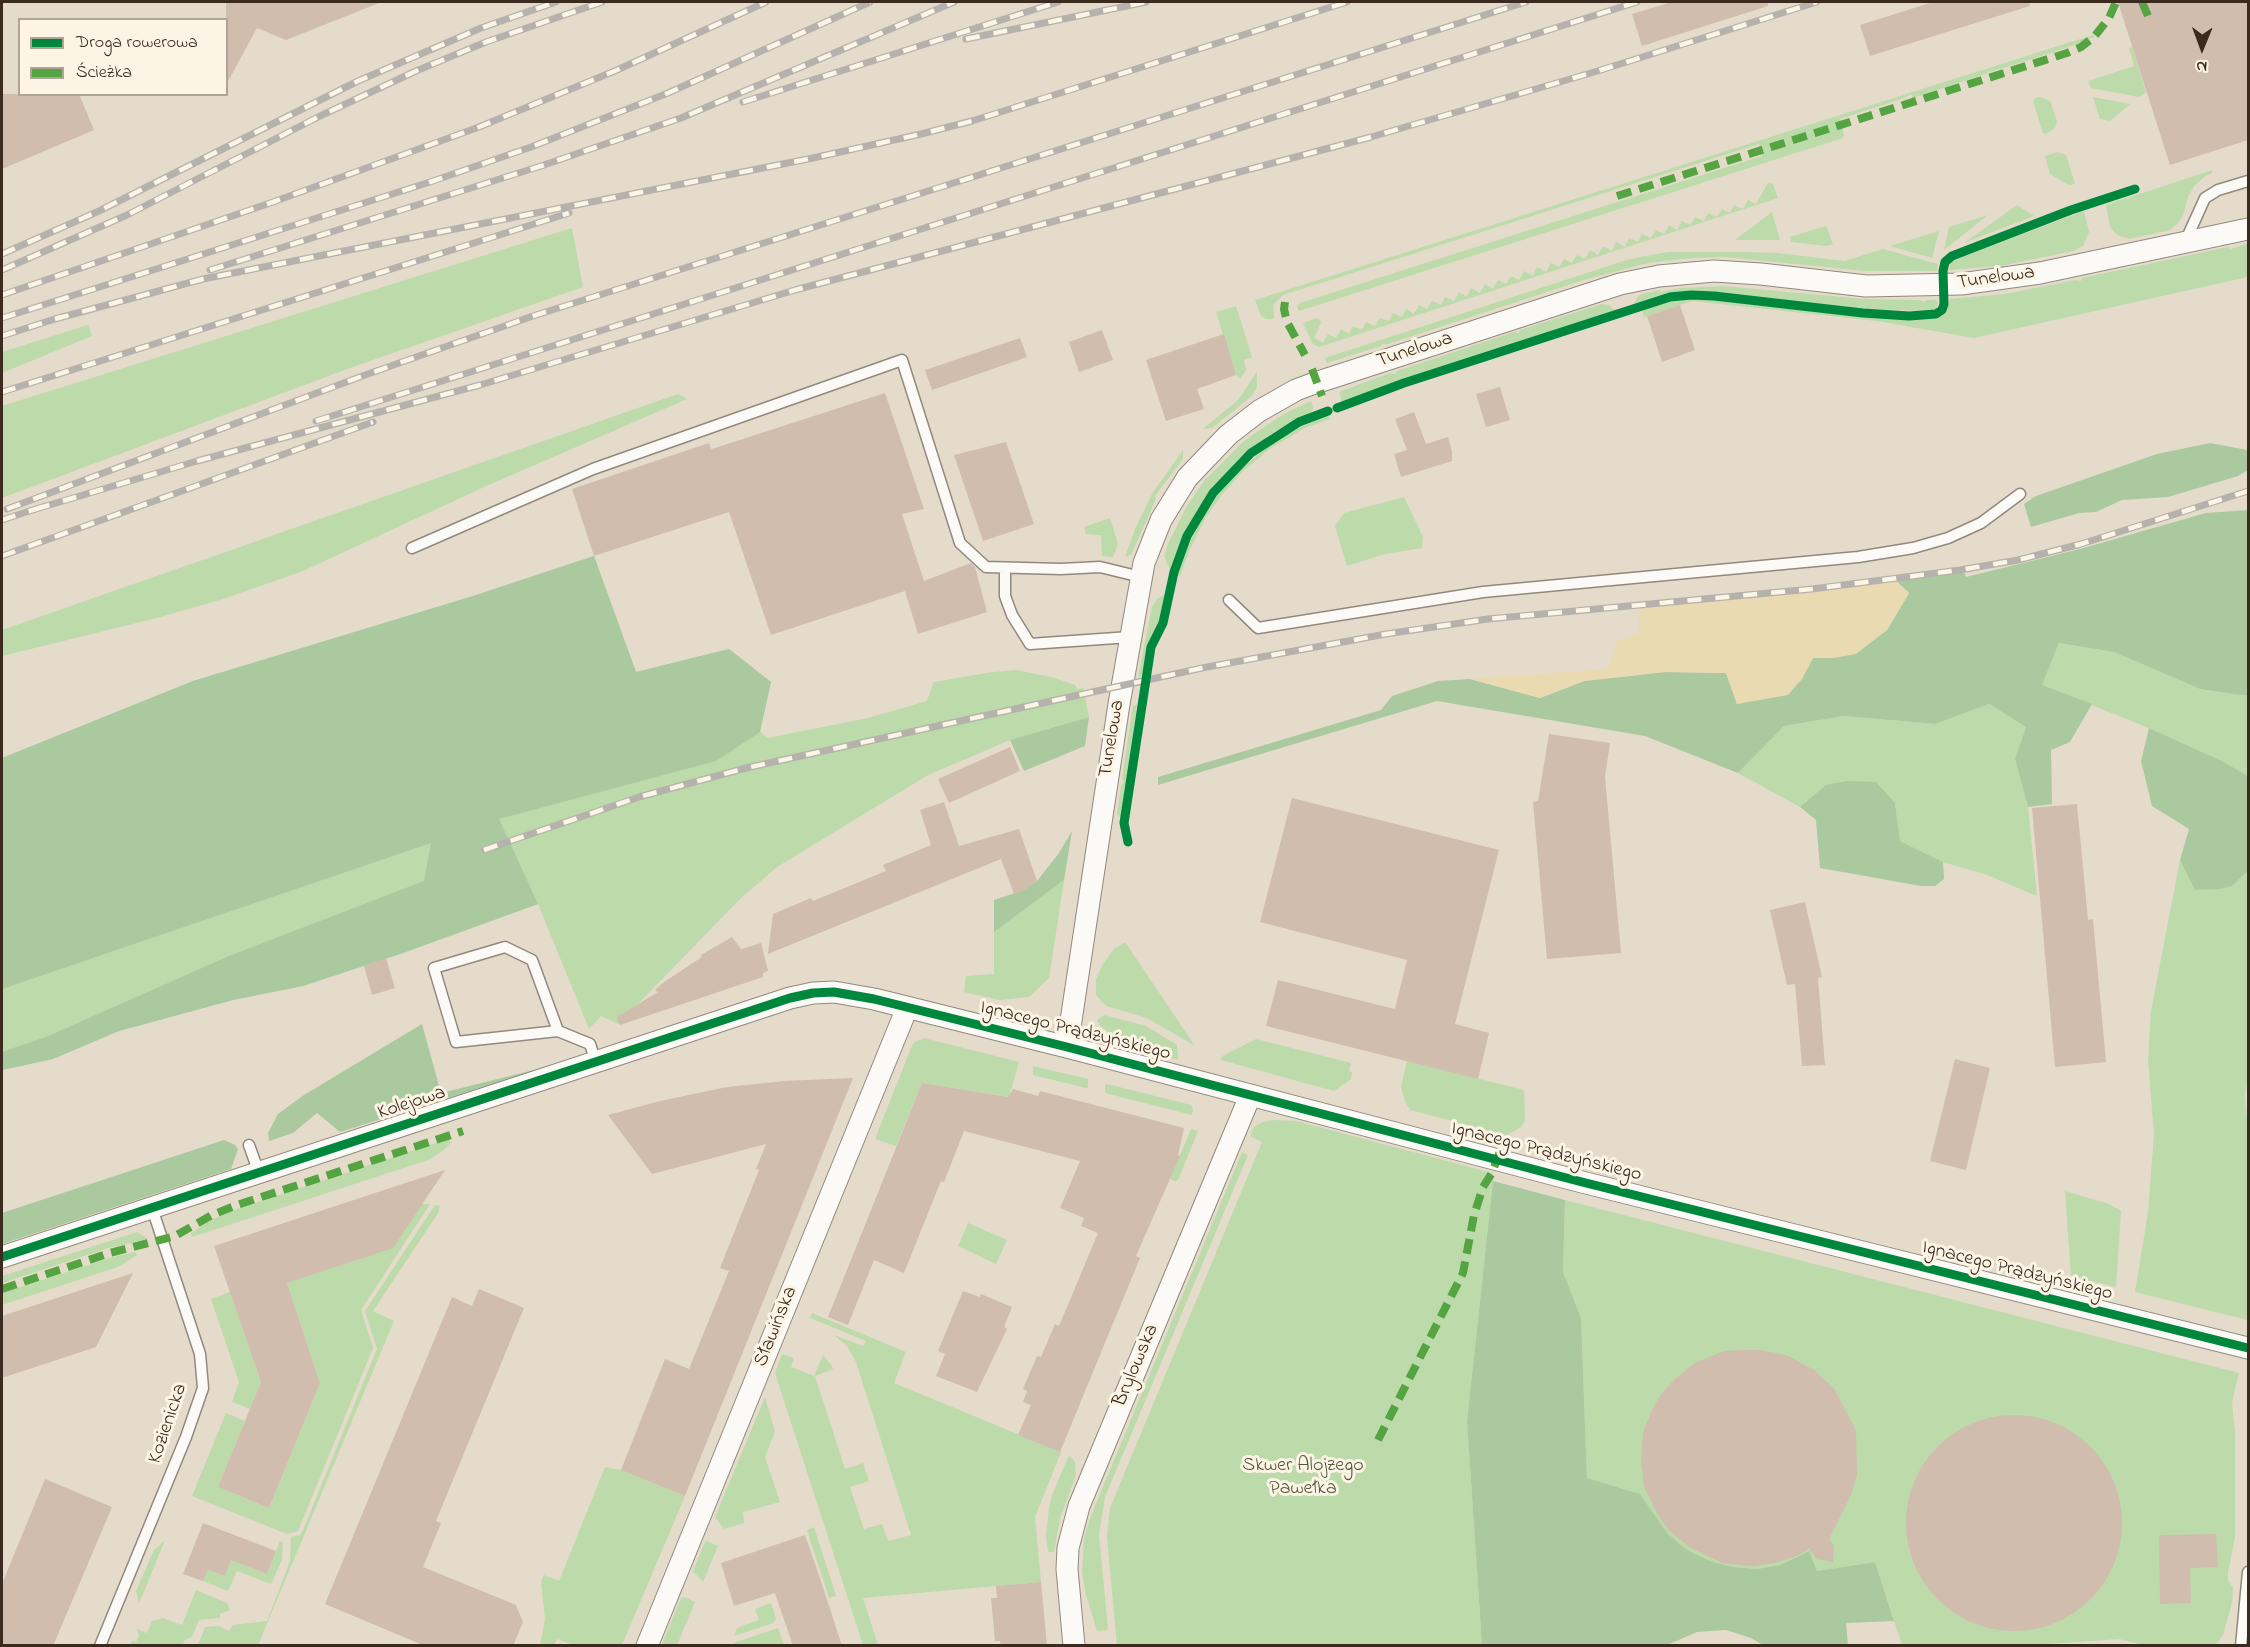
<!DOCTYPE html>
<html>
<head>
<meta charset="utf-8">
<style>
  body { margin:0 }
  #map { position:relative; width:2250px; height:1647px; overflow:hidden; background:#e5dbca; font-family:"Indie Flower",sans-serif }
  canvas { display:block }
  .frame { position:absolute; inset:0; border:3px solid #3b2a1e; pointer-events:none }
  .legend { position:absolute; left:18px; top:18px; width:210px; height:78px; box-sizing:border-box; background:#fcf5e5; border:2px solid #afa495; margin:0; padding:8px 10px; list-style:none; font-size:18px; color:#3b2a1e }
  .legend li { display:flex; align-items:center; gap:12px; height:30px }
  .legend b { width:30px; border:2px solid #afa495 }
  .north { position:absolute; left:2172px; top:18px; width:60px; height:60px; -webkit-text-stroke:4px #fcf5e5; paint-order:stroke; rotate:181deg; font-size:16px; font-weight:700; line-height:24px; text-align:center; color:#3b2a1e }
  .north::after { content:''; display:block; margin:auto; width:21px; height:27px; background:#3b2a1e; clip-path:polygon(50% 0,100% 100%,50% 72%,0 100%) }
</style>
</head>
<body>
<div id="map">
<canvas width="2250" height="1647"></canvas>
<div class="frame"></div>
<ul class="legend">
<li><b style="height:8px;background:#00873e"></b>Droga rowerowa</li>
<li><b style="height:8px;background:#54a441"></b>Ścieżka</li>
</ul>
<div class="north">N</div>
</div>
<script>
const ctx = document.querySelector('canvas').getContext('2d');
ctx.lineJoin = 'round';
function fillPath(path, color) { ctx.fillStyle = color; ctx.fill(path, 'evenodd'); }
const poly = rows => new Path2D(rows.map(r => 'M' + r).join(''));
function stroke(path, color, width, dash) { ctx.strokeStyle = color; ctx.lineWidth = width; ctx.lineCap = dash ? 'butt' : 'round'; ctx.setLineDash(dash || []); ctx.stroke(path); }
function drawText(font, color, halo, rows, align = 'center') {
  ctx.font = font + ' "Indie Flower",sans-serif'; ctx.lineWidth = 6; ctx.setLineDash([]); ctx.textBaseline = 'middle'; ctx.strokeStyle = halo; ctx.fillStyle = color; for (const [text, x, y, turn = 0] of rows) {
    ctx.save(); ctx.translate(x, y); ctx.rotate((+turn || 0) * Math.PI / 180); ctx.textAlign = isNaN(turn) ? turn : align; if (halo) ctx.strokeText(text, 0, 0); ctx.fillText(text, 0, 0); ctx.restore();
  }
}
fillPath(poly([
  [2093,35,2094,37,2066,48,1990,72,1988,71,1988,73,1913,98,1911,94,1904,98,1840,119,1844,134,1843,138,1299,311,1297,307,1300,303,1762,156,1759,144,1283,295,1273,305,1274,319,1266,319,1261,316,1255,300],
  [2132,47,2146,92,2139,97,2091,88,2088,81,2134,66,2129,48],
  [2040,97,2050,101,2057,121,2055,128,2046,134,2043,133,2033,101,2035,98],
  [2093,97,2130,104,2110,121,2100,119],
  [2057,152,2066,155,2075,184,2069,185,2050,174,2045,156],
  [2212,170,2212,173,2204,177,2194,186,2188,197,2183,216,2177,224,2170,230,2129,239,2117,235,2110,227,2106,205],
  [1768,183,1773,184,1778,198,1319,347,1313,344,1303,323,1317,318,1320,320,1321,323,1314,338,1323,343,1328,334,1336,338,1341,329,1349,334,1353,326,1362,330,1366,322,1375,326,1380,318,1389,321,1393,313,1402,317,1406,309,1414,314,1419,305,1427,309,1432,301,1441,305,1445,297,1454,301,1459,292,1467,297,1471,288,1480,293,1485,284,1493,289,1498,280,1506,284,1511,276,1519,280,1524,271,1533,276,1537,267,1546,272,1551,263,1559,267,1564,259,1572,263,1577,255,1585,259,1590,250,1598,255,1603,246,1612,251,1616,242,1625,247,1629,238,1638,242,1642,234,1651,238,1656,230,1664,234,1669,225,1677,230,1682,221,1691,225,1695,217,1704,221,1708,213,1717,217,1722,209,1730,213,1734,205,1743,209,1748,200,1756,204],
  [2017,205,2034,216,1964,243],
  [2084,211,2089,232,2083,246,2073,251,2000,266,1949,270,1950,264,1955,260],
  [1772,212,1780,240,1735,240],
  [1988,215,1944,250,1949,227],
  [1826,226,1833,244,1827,246,1791,242,1790,237],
  [572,228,583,287,350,368,2,498,2,406],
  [1939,231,1932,258,1890,246],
  [2248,243,2248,277,1974,338,1877,321,1692,301,1644,317,1642,310,1671,301,1701,299,1863,317,1937,319,1946,314,1950,299,2005,294,2075,280,2081,281,2082,278,2228,247,2231,249],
  [1883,249,1938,264,1937,271,1864,271,1726,257,1693,258,1648,263,1587,279,1388,344,1382,344,1381,346,1327,363,1325,358,1630,259,1668,252,1744,252,1778,253,1845,261],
  [1723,286,1864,299,1919,300,1924,302,1927,300,1937,300,1938,304,1936,309,1931,311,1864,309,1702,291,1668,294,1634,304,1639,295,1659,290,1661,292,1680,288],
  [1602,304,1609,305,1615,310,1342,401,1339,392,1390,373,1395,374,1397,371,1514,332,1519,333,1520,330],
  [1236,306,1252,357,1244,360,1246,370,1240,379,1236,375,1216,312],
  [88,325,92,336,2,373,2,352],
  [1257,372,1257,387,1253,395,1212,428,1203,429,1238,400],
  [678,394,687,399,484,487,303,571,223,599,157,618,2,656,2,630],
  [1311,401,1313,408,1311,413,1275,431,1252,448,1213,487,1190,522,1178,546,1170,570,1164,556,1168,544,1187,506,1204,481,1245,440,1282,415],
  [1329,415,1330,419,1305,428,1271,448,1242,472,1221,496,1206,517,1190,549,1180,576,1177,575,1192,536,1202,517,1219,492,1238,471,1276,440,1294,430],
  [1183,450,1183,459,1155,496,1156,499,1131,555,1125,557,1135,529,1152,494],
  [1404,497,1423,537,1422,548,1385,554,1347,566,1335,526,1344,513],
  [1110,518,1118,544,1113,557,1102,556,1101,535,1086,534,1084,527],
  [594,556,636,672,729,649,771,682,760,731,767,738,868,718,927,701,934,682,993,672,1017,670,1055,678,1075,685,1077,689,1083,688,1089,717,1010,740,928,775,777,867,742,897,631,1011,621,1025,601,1016,589,1029,538,904,403,953,303,986,233,1000,119,1031,53,1059,2,1070,2,758,193,681,473,596],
  [1164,595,1159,622,1150,640,1142,675,1138,677,1152,607,1157,599],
  [2059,643,2114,652,2200,689,2240,695,2248,695,2248,776,2222,761,2149,728,2042,685],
  [1989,704,2026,727,2015,759,2028,807,2037,896,1987,875,1943,862,1900,841,1895,803,1827,785,1800,807,1738,773,1784,726,1844,716,1935,724],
  [1137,705,1121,818,1117,814,1121,786,1124,781,1122,779,1133,706],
  [2180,860,2195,890,2232,886,2248,871,2248,1076,2245,1097,2248,1130,2248,1320,2135,1292,2148,1212,2154,1134,2148,1060,2151,1011],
  [1064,880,1049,978,1029,997,1000,1000,964,992,966,976,994,974,994,932],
  [1125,942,1195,1046,1147,1018,1106,1006,1096,995,1096,979,1103,964,1114,949],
  [1104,1015,1146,1026,1177,1045,1178,1060,1123,1044,1100,1025,1097,1020],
  [924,1038,1019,1062,1009,1097,922,1083,896,1146,875,1139,913,1043],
  [1256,1039,1351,1063,1349,1071,1352,1072,1351,1079,1334,1091,1221,1060,1222,1056],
  [1407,1061,1524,1090,1525,1120,1521,1127,1507,1135,1410,1110,1405,1101,1401,1087],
  [1033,1066,1088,1079,1088,1087,1086,1088,1033,1075],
  [1107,1084,1191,1105,1193,1109,1192,1115,1105,1093,1105,1085],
  [1273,1120,1296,1121,1492,1173,1493,1181,1467,1421,1482,1645,1117,1645,1107,1537,1110,1508,1262,1142,1250,1136,1254,1127,1263,1122],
  [1191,1129,1198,1131,1178,1180,1175,1181,1170,1179],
  [448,1139,451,1142,446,1148,431,1159,192,1237,191,1233,213,1219,234,1210],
  [1242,1152,1248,1155,1105,1497,1099,1534,1108,1630,1097,1631,1085,1591,1082,1571,1084,1539,1090,1518],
  [2065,1191,2109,1204,2121,1211,2116,1287,2071,1276],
  [1565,1200,2239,1373,2232,1402,2235,1433,2235,1537,2228,1572,2228,1580,2233,1588,2232,1603,2223,1635,2215,1646,2143,1645,2119,1639,2019,1646,1902,1645,1875,1562,1817,1571,1808,1551,1780,1565,1757,1569,1733,1567,1710,1561,1687,1550,1668,1534,1640,1494,1587,1478,1581,1318,1563,1272],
  [422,1204,430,1204,361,1310,373,1348,298,1531,287,1534,192,1496,226,1413,245,1421,218,1487,269,1508,320,1383,287,1283],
  [435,1205,440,1206,438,1213,373,1311,394,1321,258,1645,198,1645,205,1627,219,1626,229,1631,233,1625,267,1621,290,1561,291,1537,300,1535,303,1530,377,1349,365,1311],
  [968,1223,1007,1240,996,1264,958,1246],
  [137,1232,148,1239,108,1248,2,1283,2,1276],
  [135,1252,137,1255,118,1267,2,1305,2,1293,113,1257],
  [230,1292,261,1382,250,1409,232,1402,239,1382,211,1299],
  [812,1313,906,1352,894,1383,1061,1452,1035,1517,1041,1582,863,1598,878,1645,863,1645,775,1373,782,1354,794,1358,791,1367,814,1376,823,1355,832,1366,833,1369,815,1376,845,1469,863,1463,869,1481,850,1487,864,1529,882,1524,888,1541,911,1535,856,1362,847,1346,834,1335,863,1346,866,1341,810,1318],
  [765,1397,775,1432,765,1457,780,1502,743,1512,744,1523,724,1529,715,1517],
  [1069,1455,1075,1462,1076,1475,1060,1518,1054,1552,1048,1552,1046,1535,1049,1508,1052,1495],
  [605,1467,621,1470,685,1496,622,1645,574,1645,557,1639,554,1645,540,1646,545,1619,541,1581,544,1575,559,1581],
  [814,1527,836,1596,829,1598,807,1530],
  [165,1540,139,1604,136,1591,154,1550],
  [280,1541,283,1543,282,1560,271,1584,237,1571,228,1591,203,1581,208,1570,225,1576,231,1560,267,1574],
  [707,1541,718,1546,703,1582,693,1571,705,1542],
  [196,1590,227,1603,230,1610,220,1614,220,1618,199,1620,192,1637,185,1640,182,1645,130,1645,132,1641,136,1642,139,1636,137,1629,147,1633,152,1621,163,1618,182,1625],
  [684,1597,695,1602,677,1645,662,1645,681,1598],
  [771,1603,776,1619,773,1623,734,1636,737,1628,759,1620,755,1609],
  [778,1628,784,1645,735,1645,734,1643]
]), '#bcdaaa');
fillPath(poly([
  [2210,443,2248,450,2248,470,2238,476,2168,497,2122,500,2096,512,2079,513,2031,527,2024,504,2036,496,2157,454],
  [2248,510,2248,695,2240,695,2200,689,2114,652,2059,643,2042,685,2092,704,2070,742,2051,750,2052,804,2028,807,2015,759,2026,727,1989,704,1935,724,1844,716,1784,726,1738,773,1645,736,1437,701,1158,785,1158,777,1381,710,1392,696,1438,681,1470,679,1540,698,1584,681,1665,672,1726,673,1737,704,1807,668,1813,658,1834,658,1887,630,1909,593,1893,578,1962,567,1966,577,2080,549,2206,513],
  [594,556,636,672,729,649,771,682,760,732,716,761,499,819,538,904,403,953,303,986,233,1000,119,1031,53,1059,2,1070,2,1052,46,1037,229,956,424,881,431,843,2,989,2,758,193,681,473,596],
  [1089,717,1085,746,1024,771,1010,740],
  [2149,728,2222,761,2248,776,2248,871,2232,886,2220,889,2195,890,2180,860,2189,829,2152,806,2141,761],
  [1847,781,1876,782,1895,803,1900,841,1943,862,1944,879,1935,886,1921,886,1820,868,1816,820,1800,807,1826,785],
  [1072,831,1064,880,994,932,994,900,1024,890,1037,881,1059,853],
  [422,1024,441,1093,546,1067,340,1132,317,1113,293,1133,269,1141,268,1133,278,1114,304,1095],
  [224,1140,235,1145,238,1149,231,1169,2,1244,2,1213],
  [1493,1181,1565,1200,1563,1272,1581,1318,1587,1478,1640,1494,1668,1534,1687,1550,1710,1561,1733,1567,1757,1569,1780,1565,1809,1551,1817,1571,1875,1562,1894,1621,1846,1623,1848,1645,1763,1645,1751,1638,1726,1630,1697,1632,1667,1645,1482,1645,1467,1421]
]), '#abc99e');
fillPath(poly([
  [1893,578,1909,593,1887,630,1856,654,1834,658,1813,658,1802,679,1788,695,1737,704,1726,673,1665,672,1584,681,1540,698,1470,679,1607,669,1617,641,1639,633,1639,602]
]), '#eadab2');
fillPath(poly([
  [226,2,379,2,379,3,286,40,257,28,226,85],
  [1672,2,1768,2,1768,6,1642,46,1632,14],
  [1933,2,2029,2,2030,6,1870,56,1860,25],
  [2118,2,2248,2,2248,140,2170,165],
  [2,94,79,94,94,130,2,169],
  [1680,305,1695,350,1662,362,1647,316],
  [1102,330,1113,360,1079,372,1069,342],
  [1224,334,1236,375,1197,389,1204,409,1166,421,1146,360],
  [1020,338,1027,357,932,390,925,370],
  [1500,387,1510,420,1486,427,1476,394],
  [885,393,924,509,902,514,924,581,971,563,975,567,987,612,918,634,905,591,771,635,729,512,594,556,572,489,709,443,711,449,715,448],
  [1414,412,1426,444,1448,437,1452,452,1452,461,1401,477,1394,454,1407,450,1395,419],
  [1006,442,1034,524,983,541,954,455],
  [1549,734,1610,743,1605,777,1621,953,1547,959,1533,802,1538,801],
  [1010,747,1020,771,949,803,938,779],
  [1292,798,1499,850,1455,1024,1489,1033,1478,1079,1266,1026,1278,980,1395,1009,1407,960,1260,922],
  [944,802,959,846,1019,829,1037,881,1025,890,1014,894,1001,859,768,954,773,914,811,898,813,901,886,871,883,865,931,845,920,810],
  [2077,804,2088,920,2093,919,2106,1062,2055,1067,2032,808],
  [1805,902,1822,977,1818,978,1825,1065,1802,1066,1795,984,1787,985,1770,910],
  [732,937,741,949,761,943,768,971,763,973,763,977,620,1025,617,1017,658,992,655,990,664,982,702,957,701,955],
  [386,958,395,988,372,995,364,966],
  [1955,1059,1990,1068,1966,1170,1930,1161],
  [853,1078,685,1496,621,1470,665,1359,689,1369,729,1271,720,1268,759,1170,756,1169,766,1144,652,1174,608,1115,660,1101,727,1087,784,1081],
  [922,1083,1008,1097,1013,1089,1038,1096,1040,1091,1184,1128,1178,1155,1180,1156,1136,1256,1140,1258,1060,1452,1018,1435,1031,1405,1023,1402,1027,1391,1023,1389,1037,1356,1041,1357,1055,1324,1059,1326,1098,1233,1081,1226,1084,1218,1060,1208,1080,1161,964,1131,944,1182,941,1181,904,1273,874,1260,848,1325,828,1317],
  [445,1170,393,1248,287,1283,320,1383,269,1508,218,1487,261,1382,214,1246],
  [133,1273,96,1347,2,1378,2,1316],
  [479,1289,524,1308,436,1521,441,1523,423,1567,516,1605,523,1622,513,1646,425,1646,325,1604,452,1297,472,1306],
  [963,1291,980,1297,981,1294,1012,1307,1004,1327,1007,1329,977,1392,936,1376,945,1354,938,1351],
  [1744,1350,1761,1350,1786,1355,1814,1370,1835,1390,1856,1431,1857,1475,1851,1495,1829,1539,1834,1545,1833,1562,1816,1559,1809,1548,1799,1555,1775,1563,1753,1566,1722,1563,1689,1547,1668,1529,1657,1513,1644,1486,1641,1460,1643,1432,1653,1408,1662,1393,1675,1379,1695,1363,1724,1351],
  '1906 1523a108 108 0 1 1 216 0a108 108 0 1 1-216 0Z',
  [45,1479,112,1507,53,1646,2,1646,2,1584],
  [203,1523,276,1551,267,1574,231,1560,225,1576,208,1570,203,1581,183,1574],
  [2216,1534,2218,1567,2190,1568,2191,1603,2160,1604,2159,1535],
  [805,1535,819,1575,842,1646,793,1646,775,1593,734,1606,721,1563],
  [1041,1582,1047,1646,1001,1646,1000,1641,995,1641,991,1598,997,1598,996,1586]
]), '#d0bdad');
const service = poly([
  [2185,242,2205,198,2218,190,2248,181],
  [412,548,593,469,902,360,960,543,986,567,1061,569,1100,567,1141,577],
  [1005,568,1005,596,1012,615,1030,644,1130,637],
  [1229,600,1258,628,1483,592,1858,557,1913,548,1948,538,1981,523,2020,494],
  [558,1031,532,960,505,947,434,968,456,1042,558,1031,590,1044,596,1062],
  [249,1145,259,1173],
  [100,1646,186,1437,203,1388,200,1354,152,1208],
  [2241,1646,2248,1572]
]);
const minor = poly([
  [1067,1047,1119,704,1144,563,1161,520,1187,478,1228,435,1259,411,1296,390,1312,384,1620,284,1659,276,1714,271,1761,274,1866,286,1961,284,2040,273,2248,229],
  [2,1257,790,998,813,993,834,992,874,999,1067,1047,1582,1182,2248,1348],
  [647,1646,907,1008],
  [1074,1646,1067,1569,1068,1548,1079,1506,1250,1096]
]);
stroke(service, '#91897e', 13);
stroke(minor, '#91897e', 23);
stroke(service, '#fbfaf7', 10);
stroke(minor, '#fbfaf7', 21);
const rail = poly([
  [966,39,1146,2],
  [743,102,1058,2],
  [2,254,99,211,358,81,481,28,556,2],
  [2,270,127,215,320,116,416,71,486,42,602,2],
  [210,270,541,166,681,118,954,2],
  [2,295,273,202,479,127,617,70,766,2],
  [2,318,430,182,531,147,668,93,870,2],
  [55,319,203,279,813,158,921,134,972,121,1347,2],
  [2,336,61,317],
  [2,392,569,213],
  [316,421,1637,2],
  [7,509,365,375,533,316,1526,2],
  [36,509,197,461,480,385,795,290,1371,137,1601,70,1817,2],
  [2,520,45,506],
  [2,556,373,422],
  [484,850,639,797,746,768,1202,668,1386,634,1488,619,1812,589,1960,570,2018,560,2081,544,2248,491]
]);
stroke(rail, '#b5b2ae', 7);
stroke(rail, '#fcf5e5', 4.5, [14]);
stroke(poly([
  [2142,2,2151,23],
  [1617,196,2067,53,2081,47,2094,37,2109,18,2116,2],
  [1285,302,1284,309,1287,322,1305,355],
  [1312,369,1322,396],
  [2,1289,110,1253,175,1236,212,1215,237,1205,463,1131],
  [1378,1440,1463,1273,1474,1215,1483,1187,1492,1173,1503,1143]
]), '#54a441', 8, [15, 8]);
stroke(poly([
  [1337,408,1404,383,1670,297,1691,295,1714,296,1863,313,1909,316,1936,314,1942,310,1944,304,1943,271,1945,262,1952,256,2071,210,2135,189],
  [1128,842,1124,823,1151,647,1163,623,1174,572,1187,536,1213,493,1251,453,1299,422,1328,411],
  [2,1257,790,998,813,993,834,992,874,999,1067,1047,1582,1182,2248,1348]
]), '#00873e', 9);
drawText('20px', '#3b2a1e', '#fcf5e5', [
  ["Tunelowa",1996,279,-8],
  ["Tunelowa",1415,351,-18],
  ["Tunelowa",1113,739,-81],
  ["Ignacego Prądzyńskiego",1075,1032,14],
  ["Kolejowa",412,1104,-18],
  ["Ignacego Prądzyńskiego",1546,1153,14],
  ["Ignacego Prądzyńskiego",2017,1272,14],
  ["Sławińska",777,1327,-68],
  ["Brylowska",1137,1366,-67],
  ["Kozienicka",169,1424,-71]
]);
drawText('20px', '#53563a', '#fcf5e5', [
  ["Skwer Alojzego",1303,1467],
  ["Pawełka",1303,1490]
]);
</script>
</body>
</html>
